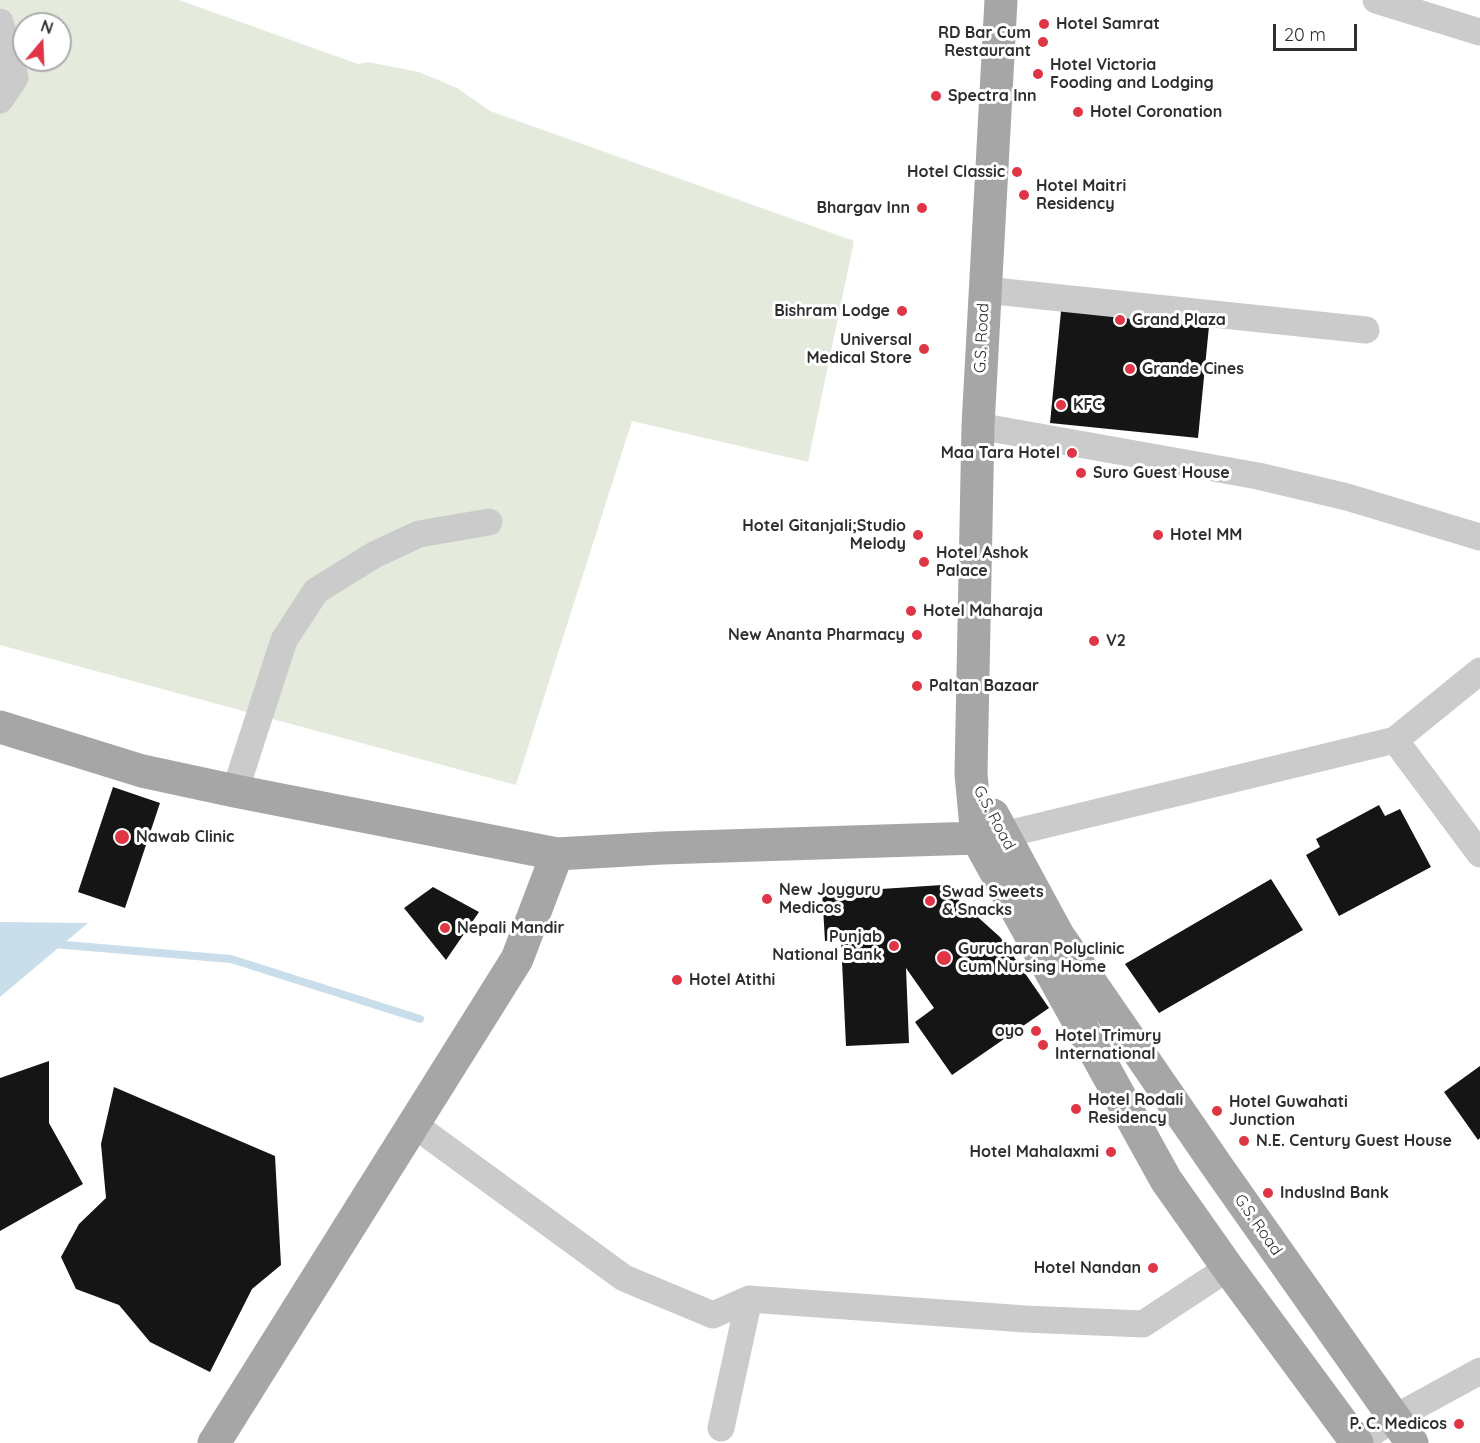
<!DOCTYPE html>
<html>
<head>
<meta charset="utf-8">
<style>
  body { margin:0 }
  #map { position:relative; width:1480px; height:1443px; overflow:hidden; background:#fff; font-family:Quicksand,sans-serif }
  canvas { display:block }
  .north { position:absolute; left:12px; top:12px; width:60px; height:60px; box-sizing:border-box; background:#fff; border:2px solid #ababab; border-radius:50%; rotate:19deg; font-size:16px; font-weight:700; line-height:24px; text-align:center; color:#2e2e2e }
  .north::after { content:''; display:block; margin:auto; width:21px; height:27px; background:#e03545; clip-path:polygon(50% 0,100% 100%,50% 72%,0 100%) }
  .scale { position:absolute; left:1273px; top:24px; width:84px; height:27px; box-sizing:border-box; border:3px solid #2e2e2e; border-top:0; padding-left:8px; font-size:18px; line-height:21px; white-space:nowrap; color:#2e2e2e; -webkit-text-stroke:4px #fff; paint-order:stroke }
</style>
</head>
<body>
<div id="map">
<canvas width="1480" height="1443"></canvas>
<div class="north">N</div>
<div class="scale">20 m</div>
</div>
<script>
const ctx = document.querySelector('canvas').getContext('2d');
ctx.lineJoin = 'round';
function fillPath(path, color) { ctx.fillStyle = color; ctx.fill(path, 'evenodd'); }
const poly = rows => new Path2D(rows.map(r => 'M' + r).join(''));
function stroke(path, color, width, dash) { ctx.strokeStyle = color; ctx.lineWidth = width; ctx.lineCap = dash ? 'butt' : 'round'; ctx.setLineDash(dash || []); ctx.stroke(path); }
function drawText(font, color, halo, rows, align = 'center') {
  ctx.font = font + ' Quicksand,sans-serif'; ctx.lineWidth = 6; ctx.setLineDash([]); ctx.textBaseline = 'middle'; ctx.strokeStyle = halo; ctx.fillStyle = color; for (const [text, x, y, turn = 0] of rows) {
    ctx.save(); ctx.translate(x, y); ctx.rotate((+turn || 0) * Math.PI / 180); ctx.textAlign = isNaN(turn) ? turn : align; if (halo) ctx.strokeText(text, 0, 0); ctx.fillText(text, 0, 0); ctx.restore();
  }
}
fillPath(poly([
  [0,0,179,0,358,64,368,62,419,72,457,88,490,111,854,241,808,462,632,421,516,785,0,645],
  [24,24,60,24,60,60,24,60]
]), '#e4ebdc');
fillPath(poly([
  [0,922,88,923,0,997]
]), '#c9deea');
stroke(poly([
  [53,944,231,959,420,1019]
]), '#c9deea', 8);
fillPath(poly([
  [1062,301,1210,316,1198,438,1050,423],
  [113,787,160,803,125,908,78,892],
  [1379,805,1385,816,1400,809,1431,867,1339,916,1306,855,1320,847,1316,839],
  [1271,879,1303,930,1159,1013,1125,964],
  [942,885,1000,937,1049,1008,952,1075,915,1022,934,1008,906,968,909,1043,846,1046,841,940,825,941,822,891,856,898,881,889],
  [433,887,479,912,446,960,404,908],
  [49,1061,49,1123,83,1184,0,1231,0,1078],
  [1480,1066,1480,1138,1478,1140,1444,1092],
  [114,1087,275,1156,281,1265,252,1289,210,1372,150,1342,119,1305,76,1289,61,1257,79,1224,106,1198,101,1144]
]), '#151515');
stroke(poly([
  [1376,0,1480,32],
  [0,22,15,78,0,100],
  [985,290,1366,330],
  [978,426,1258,476,1347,497,1480,537],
  [1395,740,1480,854],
  [235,791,284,640,316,591,374,555,419,534,489,522],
  [1003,835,1395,740,1480,671],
  [413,1124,624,1278,713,1315,749,1299],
  [721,1428,749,1299,1025,1319,1143,1324,1228,1268],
  [1357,1443,1394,1418,1480,1371]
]), '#cbcbcb', 27);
stroke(poly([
  [1001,0,978,426,971,774,977,838,1166,1180,1228,1268,1357,1443],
  [0,727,142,771,235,791,557,854,662,848,977,838,1003,835],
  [993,815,1058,935,1219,1169,1412,1443],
  [214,1443,517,959,557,854]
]), '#a6a6a6', 33);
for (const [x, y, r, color] of [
  [1044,24,6,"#e03545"],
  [1043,42,6,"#e03545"],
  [1038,74,6,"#e03545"],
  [936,96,6,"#e03545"],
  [1078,112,6,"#e03545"],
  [1017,172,6,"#e03545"],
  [1024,195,6,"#e03545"],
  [922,208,6,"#e03545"],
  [902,311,6,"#e03545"],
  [1120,320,6,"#e03545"],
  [924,349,6,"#e03545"],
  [1130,369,6,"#e03545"],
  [1061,405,6,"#e03545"],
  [1072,453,6,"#e03545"],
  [1081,473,6,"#e03545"],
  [918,535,6,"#e03545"],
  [1158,535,6,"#e03545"],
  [924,562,6,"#e03545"],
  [911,611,6,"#e03545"],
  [917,635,6,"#e03545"],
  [1094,641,6,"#e03545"],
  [917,686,6,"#e03545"],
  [122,837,8,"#e03545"],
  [767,899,6,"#e03545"],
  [930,901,6,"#e03545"],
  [445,928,6,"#e03545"],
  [894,946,6,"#e03545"],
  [944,958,8,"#e03545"],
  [677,980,6,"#e03545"],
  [1036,1031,6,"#e03545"],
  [1043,1045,6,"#e03545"],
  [1076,1109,6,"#e03545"],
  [1217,1111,6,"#e03545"],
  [1244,1141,6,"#e03545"],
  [1111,1152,6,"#e03545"],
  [1268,1193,6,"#e03545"],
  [1153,1268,6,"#e03545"],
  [1459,1424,6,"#e03545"]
]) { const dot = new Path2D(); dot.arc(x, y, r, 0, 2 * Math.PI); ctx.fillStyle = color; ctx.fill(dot); stroke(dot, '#fff', 2); }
drawText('bold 16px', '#2e2e2e', '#fff', [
  ["Hotel Samrat",1056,24],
  ["RD Bar Cum",1031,33,"right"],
  ["Restaurant",1031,51,"right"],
  ["Hotel Victoria",1050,65],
  ["Fooding and Lodging",1050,83],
  ["Spectra Inn",948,96],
  ["Hotel Coronation",1090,112],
  ["Hotel Classic",1005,172,"right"],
  ["Hotel Maitri",1036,186],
  ["Residency",1036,204],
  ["Bhargav Inn",910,208,"right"],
  ["Bishram Lodge",890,311,"right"],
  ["Grand Plaza",1132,320],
  ["Universal",912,340,"right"],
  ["Medical Store",912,358,"right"],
  ["Grande Cines",1142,369],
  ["KFC",1073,405],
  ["Maa Tara Hotel",1060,453,"right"],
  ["Suro Guest House",1093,473],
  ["Hotel Gitanjali;Studio",906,526,"right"],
  ["Melody",906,544,"right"],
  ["Hotel MM",1170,535],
  ["Hotel Ashok",936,553],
  ["Palace",936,571],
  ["Hotel Maharaja",923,611],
  ["New Ananta Pharmacy",905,635,"right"],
  ["V2",1106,641],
  ["Paltan Bazaar",929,686],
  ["Nawab Clinic",136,837],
  ["New Joyguru",779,890],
  ["Medicos",779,908],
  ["Swad Sweets",942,892],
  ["& Snacks",942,910],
  ["Nepali Mandir",457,928],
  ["Punjab",882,937,"right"],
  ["National Bank",882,955,"right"],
  ["Gurucharan Polyclinic",958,949],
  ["Cum Nursing Home",958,967],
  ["Hotel Atithi",689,980],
  ["oyo",1024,1031,"right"],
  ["Hotel Trimury",1055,1036],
  ["International",1055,1054],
  ["Hotel Rodali",1088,1100],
  ["Residency",1088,1118],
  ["Hotel Guwahati",1229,1102],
  ["Junction",1229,1120],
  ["N.E. Century Guest House",1256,1141],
  ["Hotel Mahalaxmi",1099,1152,"right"],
  ["IndusInd Bank",1280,1193],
  ["Hotel Nandan",1141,1268,"right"],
  ["P. C. Medicos",1447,1424,"right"]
], 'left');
drawText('16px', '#2e2e2e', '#fff', [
  ["G.S. Road",982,338,-87],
  ["G.S. Road",994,818,62],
  ["G.S. Road",1258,1225,55]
]);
</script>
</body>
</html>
